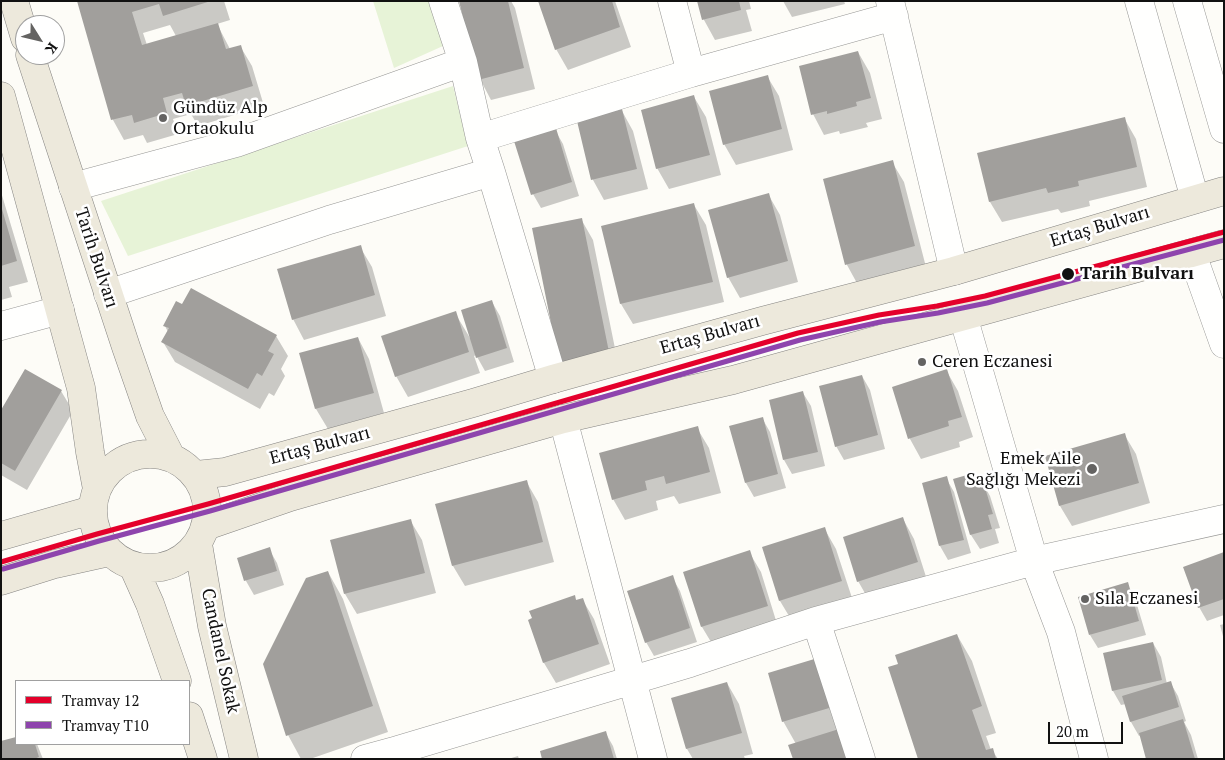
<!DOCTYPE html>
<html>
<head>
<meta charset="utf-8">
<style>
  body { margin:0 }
  #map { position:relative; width:1225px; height:760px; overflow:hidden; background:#fdfcf7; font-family:"PT Serif",serif }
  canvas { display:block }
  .frame { position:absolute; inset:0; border:2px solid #111; pointer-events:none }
  .legend { position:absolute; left:15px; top:680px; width:175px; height:65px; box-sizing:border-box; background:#fff; border:1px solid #a0a0a0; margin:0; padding:6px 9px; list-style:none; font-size:15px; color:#111 }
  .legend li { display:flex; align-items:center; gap:10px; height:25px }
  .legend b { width:25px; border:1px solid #a0a0a0 }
  .north { position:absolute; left:15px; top:15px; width:50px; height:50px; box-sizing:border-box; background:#fff; border:1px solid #a0a0a0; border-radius:50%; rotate:126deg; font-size:14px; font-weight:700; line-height:20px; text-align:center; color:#111 }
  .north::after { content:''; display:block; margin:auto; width:18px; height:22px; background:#646362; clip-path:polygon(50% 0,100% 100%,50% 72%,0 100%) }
  .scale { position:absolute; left:1048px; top:722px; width:75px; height:22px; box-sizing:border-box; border:2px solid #111; border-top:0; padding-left:6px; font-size:15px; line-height:18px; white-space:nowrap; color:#111; -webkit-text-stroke:4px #fff; paint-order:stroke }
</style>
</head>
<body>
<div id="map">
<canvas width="1225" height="760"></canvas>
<div class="frame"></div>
<ul class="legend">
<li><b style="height:6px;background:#e4002b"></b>Tramvay 12</li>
<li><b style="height:6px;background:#8e44ad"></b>Tramvay T10</li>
</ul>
<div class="north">K</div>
<div class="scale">20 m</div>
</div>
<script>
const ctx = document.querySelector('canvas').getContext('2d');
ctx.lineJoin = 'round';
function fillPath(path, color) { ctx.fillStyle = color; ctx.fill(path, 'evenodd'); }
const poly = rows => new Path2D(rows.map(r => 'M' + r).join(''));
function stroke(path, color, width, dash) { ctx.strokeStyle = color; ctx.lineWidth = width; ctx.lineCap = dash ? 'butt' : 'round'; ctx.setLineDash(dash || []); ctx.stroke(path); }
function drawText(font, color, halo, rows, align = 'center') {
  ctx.font = font + ' "PT Serif",serif'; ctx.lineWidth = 5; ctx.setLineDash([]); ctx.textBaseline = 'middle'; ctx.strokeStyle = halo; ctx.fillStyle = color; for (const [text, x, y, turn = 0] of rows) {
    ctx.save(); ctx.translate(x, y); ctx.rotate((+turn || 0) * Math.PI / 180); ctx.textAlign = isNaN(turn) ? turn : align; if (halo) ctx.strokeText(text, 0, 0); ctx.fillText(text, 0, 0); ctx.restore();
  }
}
fillPath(poly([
  [373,1,431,1,443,46,394,68],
  [453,86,468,146,128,256,101,201]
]), '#e7f3d7');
fillPath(poly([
  [78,1,224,1,230,20,217,24,230,49,240,46,252,66,264,106,198,126,191,114,173,119,178,134,147,143,143,135,124,140,113,120],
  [170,25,176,36,147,45,143,33],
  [460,1,511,1,515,8,535,89,491,100,480,79],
  [540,1,615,1,631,47,568,70,556,49],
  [699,1,749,1,751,9,746,10,752,31,715,40,704,20],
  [783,1,844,1,845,4,792,17],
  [858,52,870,73,882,119,866,123,868,127,840,134,839,131,824,135,813,114],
  [767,76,779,96,793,150,736,165,724,144],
  [694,97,706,117,721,175,669,189,657,168],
  [622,111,633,131,648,189,604,200,593,180,578,122],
  [1124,118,1136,139,1147,187,1089,201,1090,206,1061,213,1058,209,1002,222,990,202,978,154],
  [555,130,563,144,579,196,541,208,533,194],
  [892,162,904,182,926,267,858,285,847,265,824,180],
  [1,192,28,282,9,287,12,297,1,300],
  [768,194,780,215,798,282,740,298,728,277],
  [694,205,706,225,724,302,633,324,621,304,603,227],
  [581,219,593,240,620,373,572,383],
  [360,247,372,267,386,316,304,340,293,319],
  [492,302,500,316,514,362,485,371,476,355,474,356,480,373,408,397,396,376,455,313,470,338],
  [165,326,276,336,288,356,281,369,285,376,274,396,269,393,260,409,175,362,163,342,168,332],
  [358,338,369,359,384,413,328,429,316,409,301,354],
  [946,370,958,391,973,437,959,442,960,447,921,459,910,439,893,388],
  [862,376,870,390,885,449,844,460,836,446],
  [61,391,73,411,27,490,1,475,1,412],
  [803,393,811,406,825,466,792,474,784,460],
  [762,418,770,432,786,488,754,497,746,483],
  [697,428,709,448,721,493,679,504,674,496,656,501,658,510,625,520,613,499],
  [1124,434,1136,454,1150,503,1072,526,1060,506,1046,457],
  [973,474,978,483,982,482,990,496,1000,528,995,529,999,543,980,549,971,535,955,479],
  [946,478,954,492,971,553,948,560,940,546,924,484],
  [526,481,538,502,554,562,465,586,453,566,437,505],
  [903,519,914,539,928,583,870,602,858,581],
  [410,520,422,540,436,593,357,614,345,594,332,541],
  [824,528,836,549,853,601,792,621,780,601,763,548],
  [269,549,277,563,284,585,254,595,246,581,238,559],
  [749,552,761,572,778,627,714,647,702,627,685,573],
  [1224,553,1224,615,1207,621,1199,607],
  [328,572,343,599,388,732,310,759,301,759,288,735],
  [672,577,680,591,697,642,654,656,646,642],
  [1127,584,1135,598,1146,635,1098,648,1090,635],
  [574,597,577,601,582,599,594,619,610,664,556,683,544,663,530,620],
  [1224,624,1224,640,1220,625],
  [957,635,972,661,996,733,986,736,991,750,992,750,998,759,920,759],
  [1153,643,1161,657,1167,684,1170,682,1178,696,1186,721,1184,722,1191,735,1198,759,1147,759,1141,735,1139,736,1131,722,1126,704,1121,705,1113,691,1105,654],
  [821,659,851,750,796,744,783,721],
  [727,683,739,704,753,754,744,756,745,759,693,759,687,749,673,699],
  [605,732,613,746,617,759,544,759],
  [16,738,16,744,37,744,43,759,1,759,1,743],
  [518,756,519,759,508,759]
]), '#0003');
fillPath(poly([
  [77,1,211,1,163,16,159,4,132,12,142,45,218,23,226,49,241,45,253,86,186,106,182,93,163,98,167,113,134,123,132,115,111,120],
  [459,1,508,1,524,68,478,80],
  [538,1,612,1,620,27,555,50],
  [697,1,739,1,741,10,702,20],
  [858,51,871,98,856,102,857,106,827,114,827,111,811,115,799,66],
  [768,75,782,129,723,145,709,91],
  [694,95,710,155,656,169,641,110],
  [622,109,637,169,591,180,577,121],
  [1125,117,1137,167,1078,181,1079,186,1048,193,1046,188,989,202,977,153],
  [556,128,572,182,531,195,514,141],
  [893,160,915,246,845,265,823,179],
  [769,193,788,261,727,278,708,210],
  [694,203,713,282,620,304,601,226],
  [2,209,17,261,1,266,1,210],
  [582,218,609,352,559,363,532,228],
  [361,245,375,295,292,320,277,269],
  [191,288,277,335,268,351,274,354,262,376,257,373,248,389,161,342,169,328,163,326,176,301,182,304],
  [492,300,507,348,476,358,461,310],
  [456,311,469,352,395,377,381,336],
  [358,337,374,393,315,409,299,353],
  [25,369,62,390,15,471,1,463,1,410],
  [947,369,962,417,948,421,949,426,908,439,892,387],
  [862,375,878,435,835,447,819,386],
  [803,391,818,452,783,460,769,400],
  [763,417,778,474,745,483,729,426],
  [698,426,710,472,666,484,664,476,645,481,647,490,612,500,599,453],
  [1125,433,1139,483,1059,506,1045,456],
  [974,473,977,482,983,481,993,514,988,515,992,529,970,535,953,479],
  [947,476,964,540,939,546,922,483],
  [527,480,543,542,452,566,435,504],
  [903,517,918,562,857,582,843,537],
  [411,519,425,573,344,594,330,540],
  [825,527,842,581,779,601,762,547],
  [270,547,277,571,244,581,237,558],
  [750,550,768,606,701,627,683,572],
  [1224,552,1224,599,1198,608,1183,567],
  [328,571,373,706,286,736,263,664,306,578],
  [673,575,690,628,645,643,627,591],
  [1128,582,1139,621,1089,635,1078,597],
  [575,595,576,600,583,598,599,644,543,663,528,620,532,618,529,611],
  [957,634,982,706,972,710,986,750,993,748,996,759,918,759,888,667,898,664,895,655],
  [1153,642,1162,680,1112,691,1103,653],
  [821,657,836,706,782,722,768,673],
  [1171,681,1179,707,1130,722,1122,696],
  [727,682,742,733,686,749,671,698],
  [1183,719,1195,759,1146,759,1139,733],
  [839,729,849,759,793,759,788,745],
  [606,731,614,759,542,759,540,751],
  [16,737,16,744,35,744,39,757,34,759,1,759,1,741]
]), '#a19f9c');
const minor = poly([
  [443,1,463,62,480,138,491,172,553,379],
  [890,1,954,271],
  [1139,1,1195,199],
  [1187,1,1224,129],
  [691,73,894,16],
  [480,138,691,73,672,1],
  [73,187,236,143,463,62],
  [1192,254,1224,344],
  [108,294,329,220,491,172],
  [963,316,1034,561,1061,632,1094,759],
  [1,326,60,310],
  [563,419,653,759],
  [816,621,861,759],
  [365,759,398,750,690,663,816,621,1034,561,1224,519]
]);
const major = poly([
  [14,1,25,38],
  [30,55,126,347,150,416,171,457],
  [1,96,81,388,90,452,97,489],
  '93 511a57 57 0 1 1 114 0a57 57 0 1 1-114 0Z',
  [196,475,225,472,473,403,553,379,762,321,954,271,1224,191],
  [206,526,290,497,563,419,733,380,1224,244],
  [1,536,92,510],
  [198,544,212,626,244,759],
  [133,566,150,604,177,681],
  [1,581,55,564,109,552],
  [189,716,203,759]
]);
stroke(minor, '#979795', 29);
stroke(major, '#858482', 29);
stroke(minor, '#fffffe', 28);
stroke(major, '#ede9dc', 28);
stroke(poly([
  [1,562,97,534,208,504,798,333,879,315,937,306,985,296,1224,232]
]), '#e4002b', 5);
stroke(poly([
  [3,569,99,541,210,511,800,340,880,322,938,313,987,303,1224,240]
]), '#8e44ad', 5);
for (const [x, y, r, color] of [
  [163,118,5,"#646362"],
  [1068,274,7,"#111"],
  [922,362,5,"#646362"],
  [1092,469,6,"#646362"],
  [1085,599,5,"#646362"]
]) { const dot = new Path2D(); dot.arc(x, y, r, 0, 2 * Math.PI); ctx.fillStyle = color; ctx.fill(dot); stroke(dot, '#fff', 2); }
drawText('18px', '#111', '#fff', [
  ["Gündüz Alp",173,108],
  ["Ortaokulu",173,129],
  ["Ceren Eczanesi",932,362],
  ["Emek Aile",1081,459,"right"],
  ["Sağlığı Mekezi",1081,480,"right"],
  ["Sıla Eczanesi",1095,599]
], 'left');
drawText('18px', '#111', '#fff', [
  ["Ertaş Bulvarı",1100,227,-17],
  ["Tarih Bulvarı",96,258,72],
  ["Ertaş Bulvarı",710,335,-16],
  ["Ertaş Bulvarı",320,446,-15],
  ["Candanel Sokak",220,651,78]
]);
drawText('bold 18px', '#111', '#fff', [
  ["Tarih Bulvarı",1080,274]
], 'left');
</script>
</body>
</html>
